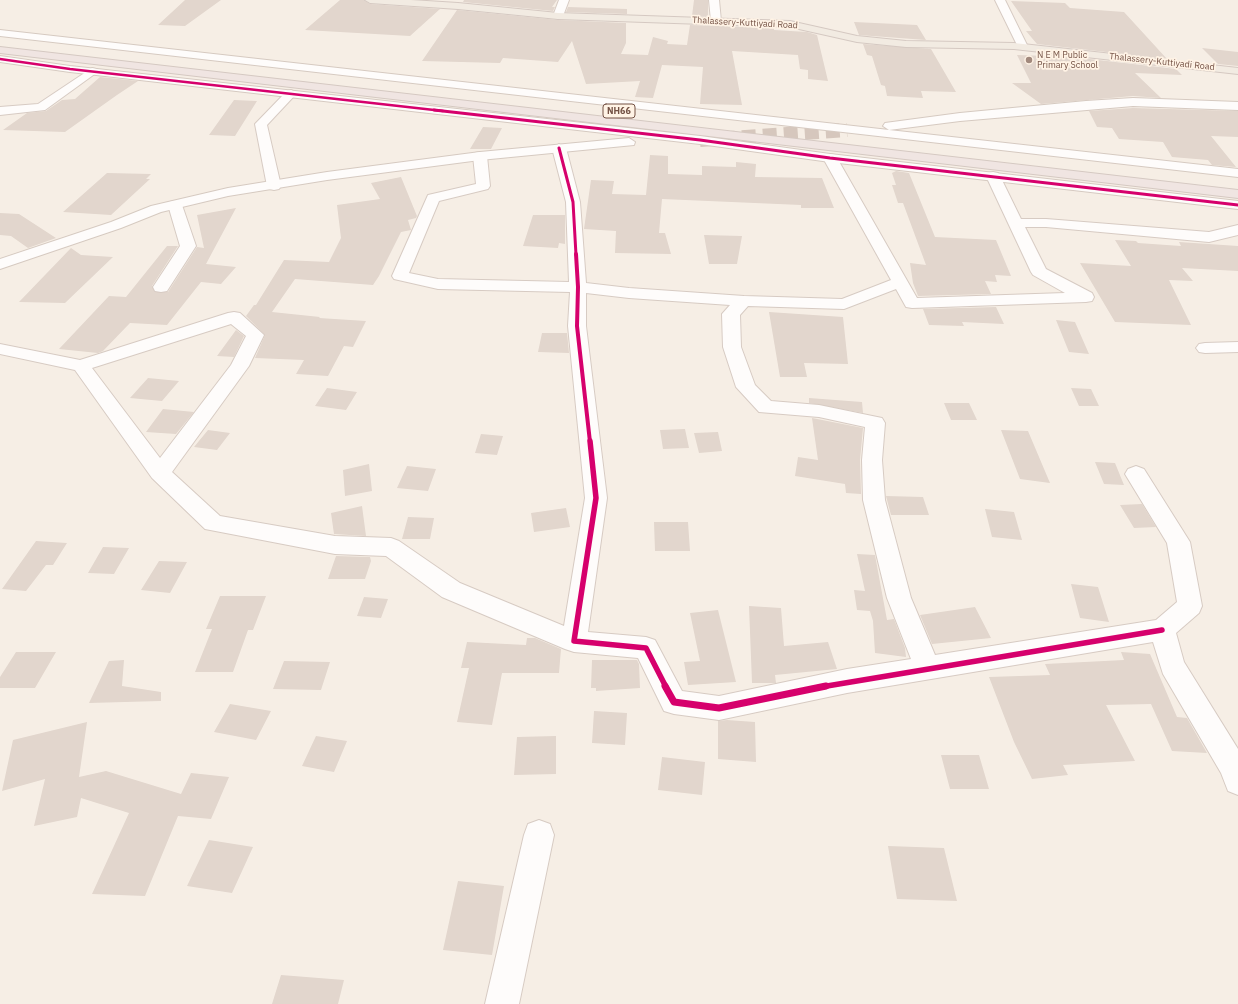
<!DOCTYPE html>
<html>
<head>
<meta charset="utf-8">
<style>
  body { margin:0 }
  canvas { display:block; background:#f6eee5 }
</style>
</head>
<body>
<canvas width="1238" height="1004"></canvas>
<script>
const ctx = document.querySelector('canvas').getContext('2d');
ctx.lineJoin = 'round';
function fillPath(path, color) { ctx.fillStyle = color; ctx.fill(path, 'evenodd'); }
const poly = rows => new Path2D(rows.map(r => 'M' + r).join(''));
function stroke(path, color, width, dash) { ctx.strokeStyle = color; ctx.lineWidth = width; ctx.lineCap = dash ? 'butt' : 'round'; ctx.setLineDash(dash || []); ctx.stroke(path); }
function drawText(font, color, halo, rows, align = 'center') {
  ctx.font = font + ' "IBM Plex Sans",sans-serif'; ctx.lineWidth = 3.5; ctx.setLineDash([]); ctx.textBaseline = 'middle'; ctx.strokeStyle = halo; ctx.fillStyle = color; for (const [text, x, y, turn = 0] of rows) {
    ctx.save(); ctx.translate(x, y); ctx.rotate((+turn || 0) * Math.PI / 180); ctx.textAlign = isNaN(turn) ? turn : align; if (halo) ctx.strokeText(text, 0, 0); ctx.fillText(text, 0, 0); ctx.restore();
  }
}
fillPath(poly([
  [185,0,221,0,185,26,158,25],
  [340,0,364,0,370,4,440,9,410,36,305,30],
  [464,0,557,0,552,7,555,7,553,11,463,2],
  [694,0,708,0,708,17,692,16],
  [1011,1,1065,3,1070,8,1124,12,1167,59,1037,44,1026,31,1032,31],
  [568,7,627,9,627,14,566,12],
  [457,10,558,20,626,23,626,43,621,54,648,55,653,37,668,41,667,44,687,45,690,25,774,28,774,30,807,32,817,35,828,81,808,79,808,70,800,69,798,55,732,51,742,105,700,104,703,67,662,65,653,98,635,97,640,81,586,84,572,41,558,62,503,58,500,63,422,61],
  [854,22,917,25,926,40,859,35],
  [863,44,931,49,956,92,921,91,923,98,887,96,885,86,881,85,872,56,867,55],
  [1202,48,1238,52,1238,66,1218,64],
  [1046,54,1176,69,1182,75,1135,73,1161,98,1133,96,1041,104,1012,83,1031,83,1017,55,1048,56],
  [100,77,138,81,117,95,65,132,3,130,27,113,46,111,62,100,75,99],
  [234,100,257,101,235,136,209,135],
  [1133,108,1238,111,1238,137,1211,136,1236,167,1212,165,1208,160,1172,157,1163,142,1119,139,1112,128,1097,127,1089,111],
  [483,127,502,128,491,149,470,149],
  [650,155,668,156,668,174,702,175,702,166,736,167,736,162,756,164,755,177,822,178,834,208,801,208,801,205,662,199,659,233,665,233,671,254,615,253,616,231,584,229,591,180,614,181,612,194,646,195],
  [896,171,909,173,935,237,996,240,1011,276,995,275,997,282,985,281,991,294,918,296,913,283,910,263,926,265,903,203,898,203,892,185,896,185,892,173],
  [107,173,151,174,146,179,150,179,111,215,63,212],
  [401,177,417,216,416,218,408,220,411,230,401,232,379,276,373,285,295,279,272,312,320,317,319,318,366,321,353,347,344,346,328,376,296,374,304,360,255,358,265,335,246,316,254,305,256,305,284,260,329,262,341,238,337,205,380,199,371,183],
  [236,208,206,264,236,267,221,284,201,282,167,325,130,323,103,351,98,353,59,349,109,296,126,297,167,246,178,246,152,286,155,292,168,292,197,247,204,248,197,215],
  [0,213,19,214,56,238,28,248,11,236,0,235],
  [533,215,565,215,565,244,559,243,558,248,523,246],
  [704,235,742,236,737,264,709,264],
  [1115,240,1136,241,1138,243,1181,246,1179,242,1238,246,1238,271,1182,268,1193,281,1169,280,1191,325,1115,322,1080,263,1131,266],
  [71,248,81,255,113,257,65,303,19,302],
  [996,307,1004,324,962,322,964,326,929,325,923,309],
  [769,312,843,317,848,364,804,363,807,377,780,377],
  [1056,320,1075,322,1089,354,1069,352],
  [236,330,244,336,234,357,217,356],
  [542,333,567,333,569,353,538,352],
  [148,378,179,381,162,401,130,398],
  [327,388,357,392,346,410,315,406],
  [1071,388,1091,389,1099,406,1079,406],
  [809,398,862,402,863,413,809,403],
  [944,403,969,403,977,420,951,420],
  [163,409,194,412,176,434,146,432],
  [812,418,863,428,860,460,861,494,846,493,845,484,795,476,798,457,818,460],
  [685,429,689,448,663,449,660,430],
  [208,430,230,433,217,450,194,447],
  [1001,430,1028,431,1050,483,1020,479],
  [718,432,722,451,699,453,694,433],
  [481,434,503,436,497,455,475,453],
  [1095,462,1115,463,1124,485,1104,484],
  [369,464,372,491,345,496,343,470],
  [407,466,436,469,428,491,397,488],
  [886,496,923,497,929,515,891,515],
  [1142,504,1156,527,1134,528,1120,505],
  [362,506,366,536,334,534,331,513],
  [566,508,570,527,534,532,531,513],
  [985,509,1014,512,1022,540,992,537],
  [408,517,434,518,430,539,402,539],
  [654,522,688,522,690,551,655,551],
  [36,541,67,543,53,565,46,565,26,591,2,589],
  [103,547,129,548,114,574,88,573],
  [857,554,875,555,887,620,894,619,905,648,906,657,875,653,873,621,870,611,857,610,854,590,865,591],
  [336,556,370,557,371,561,365,579,328,579],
  [159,561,187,562,170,593,141,590],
  [1071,584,1098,587,1109,622,1080,618],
  [220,596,266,596,253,630,248,630,233,672,195,672,212,629,206,629],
  [364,597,388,599,381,618,357,616],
  [749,606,781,608,784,646,828,642,837,669,775,675,776,683,752,683],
  [975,607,991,638,932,644,920,615],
  [718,610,736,682,688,685,684,662,700,661,690,613],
  [527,638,535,638,561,649,559,673,502,673,492,725,457,722,469,668,461,668,467,642,526,645],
  [16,652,56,652,35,688,0,688,0,677],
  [1121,652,1150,654,1177,717,1187,718,1207,753,1172,751,1151,704,1106,705,1135,761,1063,765,1068,775,1032,779,1014,742,989,677,1050,675,1045,664,1124,660],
  [124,660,122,686,161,692,161,701,89,703,109,661],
  [592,660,637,660,639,664,640,688,596,691,596,688,591,688],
  [284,661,330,662,321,690,273,689],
  [230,704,271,711,256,740,214,732],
  [594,711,627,713,625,745,592,743],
  [727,720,755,722,756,762,718,759,718,721],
  [87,722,79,777,106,771,181,794,191,773,229,777,211,819,178,816,145,896,92,894,129,813,81,798,77,817,34,826,45,779,2,791,13,740],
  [316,736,347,741,334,772,302,766],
  [556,736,556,774,514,775,517,737],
  [941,755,979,755,989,789,950,789],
  [662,757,705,762,702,795,658,790],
  [209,840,253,847,232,893,187,886],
  [888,846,944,848,957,901,897,899],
  [458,881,504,886,492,955,443,950],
  [281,975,344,980,338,1004,272,1004]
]), '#e2d6cd');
stroke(poly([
  [700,140,847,130]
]), '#d6c7bd', 14, [14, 7]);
const street = poly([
  [559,0,569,0,563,16,558,19,553,16,559,0],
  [709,0,719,0,721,21,719,23,716,24,711,21,709,0],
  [995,0,1005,0,1028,47,1027,49,1023,50,1018,47,995,0],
  [92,68,96,69,98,71,96,73,45,110,0,115,0,107,38,104,92,68],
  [291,90,297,93,267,125,281,186,279,189,274,190,269,189,267,186,255,124,287,91,291,90],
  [559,144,566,148,580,202,586,283,629,288,744,296,842,299,891,280,823,158,825,155,830,154,835,155,837,158,917,298,1065,293,1033,275,1031,272,986,176,988,173,993,172,998,173,1000,176,1021,219,1046,219,1209,232,1238,225,1238,235,1209,242,1046,227,1025,227,1046,269,1092,293,1094,297,1092,301,1086,302,912,308,906,307,896,289,844,309,748,306,740,315,741,347,755,385,771,401,819,405,882,418,885,423,882,460,885,500,911,598,935,655,1156,620,1177,602,1167,543,1125,474,1128,469,1136,466,1144,469,1190,542,1202,606,1199,613,1176,633,1184,662,1238,749,1238,795,1228,791,1221,773,1163,674,1153,642,847,693,719,720,674,714,664,711,638,658,574,652,565,649,442,597,386,556,335,554,205,529,152,478,75,370,0,354,0,344,80,360,228,313,234,312,240,313,264,335,249,366,172,472,220,516,335,536,391,538,399,541,460,583,564,626,585,498,568,326,570,292,438,289,394,279,392,276,428,195,476,184,473,156,475,153,480,152,485,153,487,156,490,186,488,189,439,201,409,273,438,279,569,282,566,202,552,148,559,144],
  [586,293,629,298,730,305,722,314,723,347,736,387,759,412,819,417,865,427,862,460,863,500,887,598,911,659,847,669,719,696,682,691,655,640,646,637,588,632,607,498,586,326,586,293],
  [231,324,246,336,231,365,160,458,92,368,231,324],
  [175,201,180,202,182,205,196,246,167,291,161,292,155,291,153,287,180,246,168,205,170,202,175,201],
  [1238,342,1238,352,1205,353,1199,352,1196,348,1199,344,1205,343,1238,342],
  [539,820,550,824,554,835,519,1004,485,1004,524,835,528,824,539,820]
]);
const secondary = poly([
  [0,30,889,130,883,126,885,123,960,113,1086,101,1133,98,1238,102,1238,110,1133,106,960,121,889,130,1238,169,1238,177,0,36,0,30],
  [0,56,70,66,700,136,830,154,1238,201,1238,209,830,162,700,144,70,72,0,62,0,56],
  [629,138,635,142,634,145,480,160,327,180,228,196,161,212,121,228,0,269,0,259,111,222,151,206,228,188,327,172,480,152,629,138]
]);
const primary = poly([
  [365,0,411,0,458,3,558,13,790,21,857,36,906,41,1014,43,1238,68,1238,74,1014,49,906,47,857,42,790,27,558,19,458,9,370,3,365,0]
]);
const highway = poly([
  [0,47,1238,190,1238,198,0,53,0,47]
]);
stroke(street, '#d7cbc3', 2);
stroke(secondary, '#d6cac1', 2);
stroke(primary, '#d5c9c2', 2);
stroke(highway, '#d5c9c2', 2);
fillPath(street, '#fefcfb');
fillPath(secondary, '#fefcfb');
fillPath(primary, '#f2ebe2');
fillPath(highway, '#f0e5e2');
stroke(poly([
  [0,59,70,69,443,111]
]), '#d6006c', 2.5);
stroke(poly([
  [434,110,700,140,830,158,1238,205],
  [559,148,573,202,576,255]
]), '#d6006c', 3);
stroke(poly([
  [576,254,578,287,577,326,590,442]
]), '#d6006c', 4);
stroke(poly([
  [590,441,596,498,574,641,646,648,666,687],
  [821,687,1162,630]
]), '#d6006c', 5.5);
stroke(poly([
  [665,686,674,702,719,708,826,686]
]), '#d6006c', 7);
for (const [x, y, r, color] of [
  [1029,60,4,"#a2897d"]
]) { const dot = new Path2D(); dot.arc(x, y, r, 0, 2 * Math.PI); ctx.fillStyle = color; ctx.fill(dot); stroke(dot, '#fff3e5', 1.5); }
drawText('9px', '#745245', '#fff3e5', [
  ["Thalassery-Kuttiyadi Road",745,23,3],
  ["Thalassery-Kuttiyadi Road",1162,62,6]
]);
drawText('9px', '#745245', '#fff3e5', [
  ["N E M Public",1037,55],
  ["Primary School",1037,65]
], 'left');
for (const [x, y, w] of [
  [619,111,32]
]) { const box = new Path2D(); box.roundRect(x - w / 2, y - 7, w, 14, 3); ctx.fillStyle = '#fff3e5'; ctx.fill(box); stroke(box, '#745245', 1); }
drawText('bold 9px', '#745245', null, [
  ["NH66",619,111]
]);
</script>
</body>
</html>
